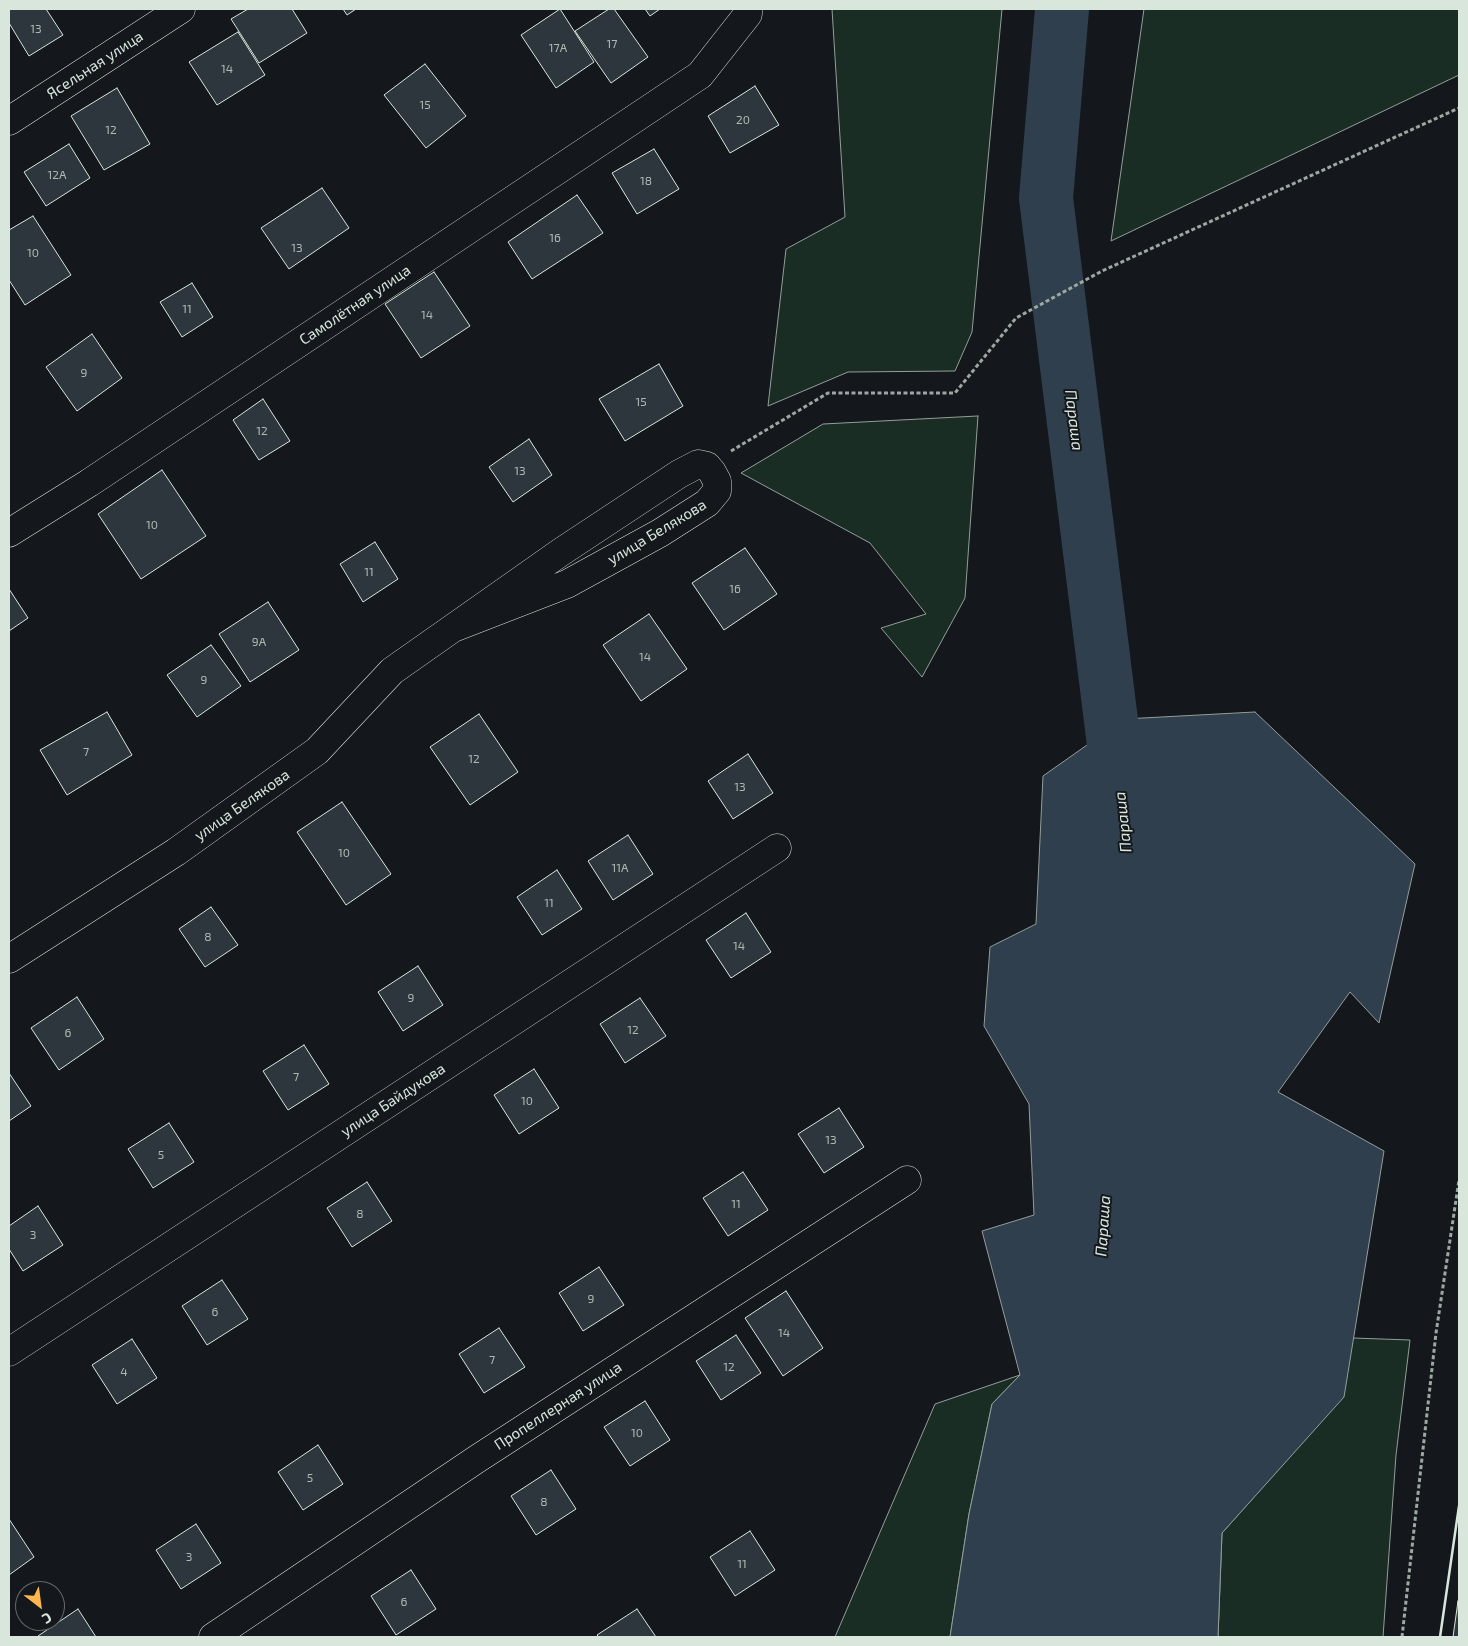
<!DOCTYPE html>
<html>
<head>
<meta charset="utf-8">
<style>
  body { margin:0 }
  #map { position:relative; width:1468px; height:1646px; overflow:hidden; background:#14181c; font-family:"Exo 2",sans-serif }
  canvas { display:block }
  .frame { position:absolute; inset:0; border:10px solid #d8e6dc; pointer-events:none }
  .north { position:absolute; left:15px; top:1581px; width:50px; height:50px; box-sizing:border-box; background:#14181c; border:1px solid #626a69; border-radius:50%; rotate:150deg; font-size:14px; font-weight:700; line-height:20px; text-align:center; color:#d8e6dc }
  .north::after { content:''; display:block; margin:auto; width:18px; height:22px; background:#ffb74d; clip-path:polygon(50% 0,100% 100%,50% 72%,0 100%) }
</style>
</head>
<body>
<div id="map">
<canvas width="1468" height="1646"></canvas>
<div class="frame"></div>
<div class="north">С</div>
</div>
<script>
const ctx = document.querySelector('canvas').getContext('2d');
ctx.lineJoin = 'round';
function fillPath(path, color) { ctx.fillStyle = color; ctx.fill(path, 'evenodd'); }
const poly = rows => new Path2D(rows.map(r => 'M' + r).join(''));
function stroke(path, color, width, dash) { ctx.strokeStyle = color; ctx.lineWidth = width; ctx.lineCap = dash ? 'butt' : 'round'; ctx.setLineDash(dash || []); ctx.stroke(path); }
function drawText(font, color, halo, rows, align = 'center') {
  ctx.font = font + ' "Exo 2",sans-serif'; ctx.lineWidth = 4; ctx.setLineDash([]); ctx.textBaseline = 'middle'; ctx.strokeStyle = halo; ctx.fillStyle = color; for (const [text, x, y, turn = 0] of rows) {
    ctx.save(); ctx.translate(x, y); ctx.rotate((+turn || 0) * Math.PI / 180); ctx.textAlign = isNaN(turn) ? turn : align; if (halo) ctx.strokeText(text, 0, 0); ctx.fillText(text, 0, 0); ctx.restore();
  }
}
const green = poly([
  [832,9,1002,9,972,332,955,371,848,372,768,406,786,249,845,217,832,9],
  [1144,9,1459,9,1459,75,1111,241,1144,9],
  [978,416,965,598,922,677,881,628,926,614,870,543,741,473,823,424,978,416],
  [1353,1338,1410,1340,1396,1455,1383,1637,1218,1637,1222,1533,1343,1397,1353,1338],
  [1020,1375,992,1404,969,1514,950,1637,835,1637,935,1404,1020,1375]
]);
fillPath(green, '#1a2d24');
stroke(green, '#939e99', 1);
const water = poly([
  [1255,712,1415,864,1379,1023,1350,992,1278,1092,1384,1151,1344,1397,1222,1533,1218,1637,950,1637,969,1514,992,1404,1020,1375,982,1231,1034,1215,1029,1104,984,1026,990,947,1036,924,1043,776,1124,719,1255,712]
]);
fillPath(water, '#2f3f4d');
stroke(water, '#939e99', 1);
stroke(poly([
  [1062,9,1046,198,1121,801]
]), '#2f3f4d', 54);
const building = poly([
  [9,9,46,9,63,35,29,56,9,23,9,9],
  [248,9,292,9,307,33,259,63,231,19,248,9],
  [343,9,356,9,347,15,343,9],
  [560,9,594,62,556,88,521,35,560,9],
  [609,9,614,9,648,57,611,83,575,31,609,9],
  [645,9,660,9,650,16,645,9],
  [238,32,265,75,217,105,189,62,238,32],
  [425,64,466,116,426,148,384,95,425,64],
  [755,86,779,125,730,153,708,116,755,86],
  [117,88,150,144,104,170,71,116,117,88],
  [69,144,90,178,46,206,24,172,69,144],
  [654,149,679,189,637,214,612,173,654,149],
  [322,188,349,228,289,269,261,228,322,188],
  [577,195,603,233,532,279,508,242,577,195],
  [33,216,71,275,25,305,9,280,9,230,33,216],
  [434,272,470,326,421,358,385,304,434,272],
  [192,283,213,317,182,337,160,302,192,283],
  [92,334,122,378,77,411,46,367,92,334],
  [659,364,683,406,625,441,599,399,659,364],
  [263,399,290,441,259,460,233,420,263,399],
  [529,439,552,475,513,502,489,467,529,439],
  [162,470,206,536,141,579,98,514,162,470],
  [375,542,398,579,363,602,340,564,375,542],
  [745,548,777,594,724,630,692,583,745,548],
  [9,589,28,618,9,631,9,589],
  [268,602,299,650,250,682,219,634,268,602],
  [649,614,687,669,641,701,603,645,649,614],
  [211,645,241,686,197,717,167,675,211,645],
  [107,712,132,755,67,795,40,750,107,712],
  [479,714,518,772,470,805,430,747,479,714],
  [748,754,773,793,733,819,708,781,748,754],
  [342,802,391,874,346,905,297,832,342,802],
  [628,835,653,874,613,900,588,861,628,835],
  [557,870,582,909,542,935,517,897,557,870],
  [211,907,238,945,205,967,179,929,211,907],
  [746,913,771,952,731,978,706,940,746,913],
  [418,966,443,1005,403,1031,378,992,418,966],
  [77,997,104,1039,59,1070,31,1028,77,997],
  [640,998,666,1036,625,1063,600,1024,640,998],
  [304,1045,329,1084,288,1110,263,1071,304,1045],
  [534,1069,559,1108,519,1134,494,1095,534,1069],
  [9,1073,31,1106,9,1121,9,1073],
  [839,1108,864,1147,824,1173,798,1134,839,1108],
  [169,1123,194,1162,153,1188,128,1149,169,1123],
  [743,1172,768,1210,728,1236,703,1198,743,1172],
  [367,1182,392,1221,352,1247,327,1208,367,1182],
  [38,1206,63,1245,23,1271,9,1249,9,1226,38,1206],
  [599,1267,624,1305,583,1331,559,1293,599,1267],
  [222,1280,248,1319,207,1345,182,1306,222,1280],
  [786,1291,823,1348,783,1376,745,1318,786,1291],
  [499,1328,525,1367,484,1393,459,1354,499,1328],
  [736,1335,761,1373,721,1400,696,1361,736,1335],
  [132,1339,157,1378,117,1404,92,1365,132,1339],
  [645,1401,670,1440,630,1466,604,1427,645,1401],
  [318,1445,343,1484,303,1510,278,1472,318,1445],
  [551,1470,576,1509,536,1535,511,1496,551,1470],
  [9,1519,34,1557,9,1575,9,1519],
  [196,1524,221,1563,181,1589,156,1550,196,1524],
  [750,1531,775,1570,735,1596,710,1557,750,1531],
  [411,1570,436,1609,396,1635,371,1596,411,1570],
  [1458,1601,1459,1637,1453,1637,1458,1601],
  [78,1609,96,1637,39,1637,38,1636,78,1609],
  [637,1609,656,1637,599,1637,597,1635,637,1609]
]);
fillPath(building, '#2c363c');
stroke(building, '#d8e6dc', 1);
const minor = poly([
  [9,121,181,9],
  [9,533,89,483,700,75,748,14,748,9],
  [9,959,176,852,317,751,392,671,561,552,679,474,698,464,707,466,712,472,717,481,717,491,707,503,660,533,567,584,456,627],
  [9,1352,777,848],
  [213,1637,477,1459,907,1180]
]);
stroke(minor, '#d8e6dc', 29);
stroke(poly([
  [731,451,828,393,955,393,1016,318,1102,271,1459,108],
  [1402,1637,1436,1333,1459,1180]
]), '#9da8a2', 3, [4, 2.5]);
stroke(minor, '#14181c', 28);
stroke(poly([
  [1440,1637,1459,1506]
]), '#d8e6dc', 2.5);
drawText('12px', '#adbab4', null, [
  ["13",36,29],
  ["17",612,44],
  ["17А",558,48],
  ["14",227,69],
  ["15",425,105],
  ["20",743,120],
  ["12",111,130],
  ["12А",57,175],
  ["18",646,181],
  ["16",555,238],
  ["13",297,248],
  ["10",33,253],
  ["11",187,309],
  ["14",427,315],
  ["9",84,373],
  ["15",641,402],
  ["12",262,431],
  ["13",520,471],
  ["10",152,525],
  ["11",369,572],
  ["16",735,589],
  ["9А",259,642],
  ["14",645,657],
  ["9",204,680],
  ["7",86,752],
  ["12",474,759],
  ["13",740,787],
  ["10",344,853],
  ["11А",620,868],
  ["11",549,903],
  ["8",208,937],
  ["14",739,946],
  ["9",411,998],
  ["12",633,1030],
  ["6",68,1033],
  ["7",296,1077],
  ["10",527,1101],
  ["13",831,1140],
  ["5",161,1155],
  ["11",736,1204],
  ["8",360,1214],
  ["3",33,1235],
  ["9",591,1299],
  ["6",215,1312],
  ["14",784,1333],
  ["7",492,1360],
  ["12",729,1367],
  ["4",124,1372],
  ["10",637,1433],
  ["5",310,1478],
  ["8",544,1502],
  ["3",189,1557],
  ["11",742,1564],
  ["6",404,1602]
]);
drawText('15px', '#d8e6dc', '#14181c', [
  ["Ясельная улица",95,65,-33],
  ["Самолётная улица",355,305,-34],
  ["улица Белякова",657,532,-31],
  ["улица Белякова",242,805,-35],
  ["улица Байдукова",393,1100,-33],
  ["Пропеллерная улица",558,1406,-33]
]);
drawText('italic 16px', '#d8e6dc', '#14181c', [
  ["Параша",1074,420,83],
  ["Параша",1123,822,-96],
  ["Параша",1103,1226,-86]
]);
</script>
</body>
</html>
